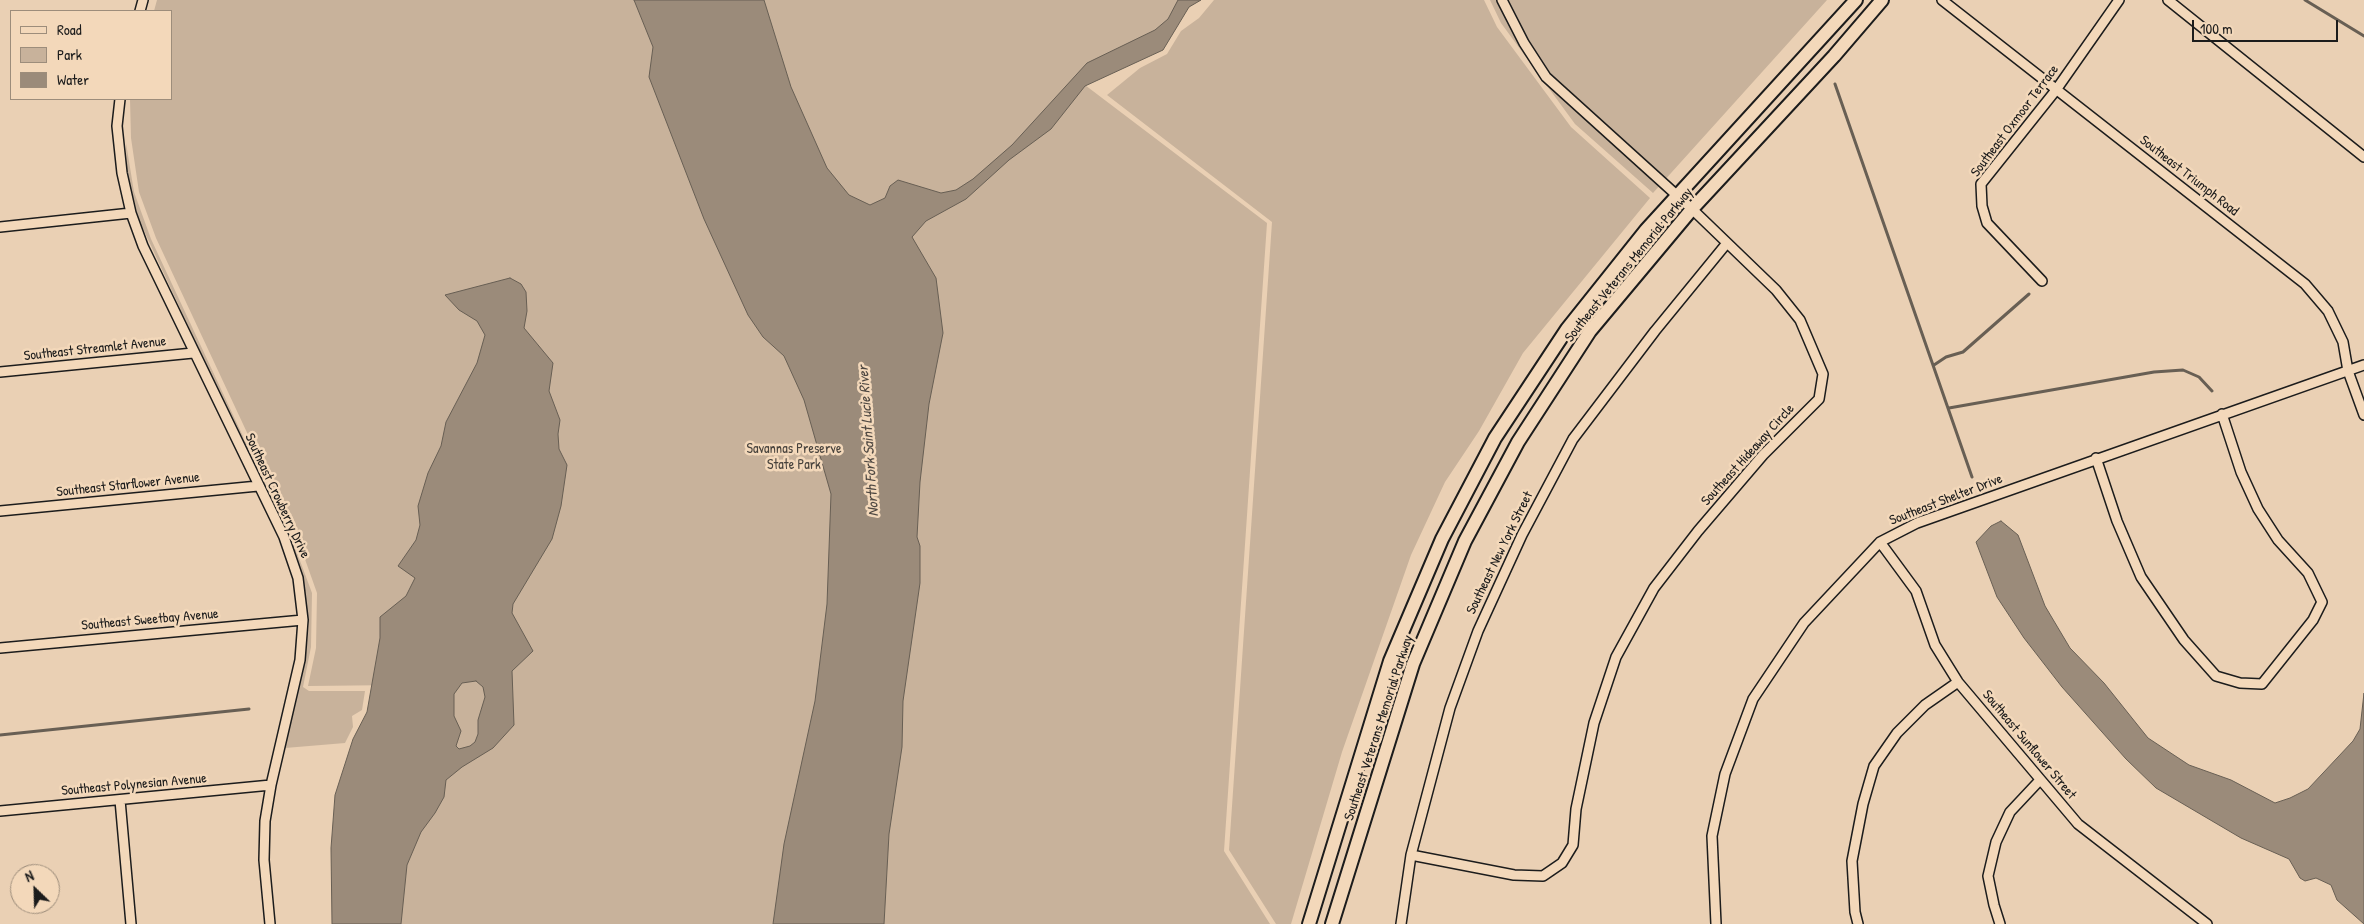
<!DOCTYPE html>
<html>
<head>
<meta charset="utf-8">
<style>
  body { margin:0 }
  #map { position:relative; width:2364px; height:924px; overflow:hidden; background:#ead0b4; font-family:"Patrick Hand",sans-serif }
  canvas { display:block }
  .legend { position:absolute; left:10px; top:10px; width:162px; height:90px; box-sizing:border-box; background:#f3d8ba; border:1px solid #9d8d7b; margin:0; padding:6px 9px; list-style:none; font-size:15px; color:#1c1c1c }
  .legend li { display:flex; align-items:center; gap:10px; height:25px }
  .legend b { width:25px; border:1px solid #9d8d7b }
  .north { position:absolute; left:10px; top:864px; width:50px; height:50px; box-sizing:border-box; background:#f3d8ba; border:1px solid #9d8d7b; border-radius:50%; rotate:336deg; font-size:14px; font-weight:700; line-height:20px; text-align:center; color:#1c1c1c }
  .north::after { content:''; display:block; margin:auto; width:18px; height:22px; background:#1c1c1c; clip-path:polygon(50% 0,100% 100%,50% 72%,0 100%) }
  .scale { position:absolute; left:2192px; top:20px; width:146px; height:22px; box-sizing:border-box; border:2px solid #1c1c1c; border-top:0; padding-left:6px; font-size:15px; line-height:18px; white-space:nowrap; color:#1c1c1c; -webkit-text-stroke:4px #f3d8ba; paint-order:stroke }
</style>
</head>
<body>
<div id="map">
<canvas width="2364" height="924"></canvas>
<ul class="legend">
<li><b style="height:6px;background:#f3d8ba"></b>Road</li>
<li><b style="height:14px;background:#c8b29b"></b>Park</li>
<li><b style="height:14px;background:#9b8b7a"></b>Water</li>
</ul>
<div class="north">N</div>
<div class="scale">100 m</div>
</div>
<script>
const ctx = document.querySelector('canvas').getContext('2d');
ctx.lineJoin = 'round';
function fillPath(path, color) { ctx.fillStyle = color; ctx.fill(path, 'evenodd'); }
const poly = rows => new Path2D(rows.map(r => 'M' + r).join(''));
function stroke(path, color, width, dash) { ctx.strokeStyle = color; ctx.lineWidth = width; ctx.lineCap = dash ? 'butt' : 'round'; ctx.setLineDash(dash || []); ctx.stroke(path); }
function drawText(font, color, halo, rows, align = 'center') {
  ctx.font = font + ' "Patrick Hand",sans-serif'; ctx.lineWidth = 5; ctx.setLineDash([]); ctx.textBaseline = 'middle'; ctx.strokeStyle = halo; ctx.fillStyle = color; for (const [text, x, y, turn = 0] of rows) {
    ctx.save(); ctx.translate(x, y); ctx.rotate((+turn || 0) * Math.PI / 180); ctx.textAlign = isNaN(turn) ? turn : align; if (halo) ctx.strokeText(text, 0, 0); ctx.fillText(text, 0, 0); ctx.restore();
  }
}
fillPath(poly([
  [157,0,1197,0,1152,38,1081,82,1267,223,1224,851,1270,924,376,924,399,685,308,686,316,648,317,593,301,548,156,238,139,192,131,138,130,99,171,99,171,11,154,11],
  [1214,0,1484,0,1497,27,1571,127,1650,198,1523,353,1479,431,1445,482,1411,555,1342,752,1291,924,1276,924,1229,850,1272,222,1107,95,1140,68,1167,54,1181,31,1199,18],
  [1490,0,1827,0,1653,193,1575,124,1501,23],
  [126,143,134,192,151,239,296,550,312,593,311,647,303,687,309,691,365,691,362,710,352,716,353,727,345,743,285,748,305,662,309,625,303,576,288,536,263,480,237,431,139,220,127,172]
]), '#c8b29b');
const water = poly([
  [634,0,764,0,791,87,827,168,849,195,870,205,885,198,890,186,898,180,941,193,956,190,973,179,1012,145,1087,63,1155,30,1168,19,1178,0,1201,0,1189,7,1163,50,1085,86,1051,129,1009,160,966,199,926,221,912,237,936,278,943,333,929,404,920,482,917,537,920,546,920,583,903,701,902,747,889,834,884,924,773,924,784,844,815,701,827,604,831,494,804,400,784,356,763,337,748,315,704,219,649,77,653,47,634,0],
  [510,278,521,284,526,292,527,311,524,328,553,363,549,391,560,420,558,434,559,449,567,465,561,506,552,539,513,604,512,613,533,651,512,671,514,725,493,748,462,767,446,780,444,797,435,813,421,832,407,865,401,924,332,924,331,848,335,795,353,739,367,712,380,638,380,617,406,596,415,578,398,566,416,540,420,525,418,506,428,473,441,446,446,422,477,363,485,335,477,321,459,310,445,295,510,278],
  [476,681,483,687,485,697,478,720,478,734,475,742,470,746,459,749,456,746,461,731,454,716,454,694,462,683,476,681],
  [2001,521,2018,535,2045,606,2070,648,2104,683,2148,738,2189,765,2231,780,2275,803,2290,798,2308,789,2353,741,2360,729,2364,693,2364,924,2337,900,2331,885,2316,878,2305,881,2300,878,2289,859,2241,838,2156,788,2126,759,2062,687,2024,638,1997,597,1976,542,1991,526,2001,521]
]);
fillPath(water, '#9b8b7a');
stroke(water, '#685f54', 1);
stroke(poly([
  [2305,0,2364,36],
  [1835,84,1972,477],
  [1934,365,1946,357,1963,352,2029,294],
  [1949,408,2154,372,2183,370,2199,377,2212,391],
  [0,735,249,709]
]), '#685f54', 3);
const street = poly([
  [1942,0,2305,284,2328,311,2343,342,2348,371,2364,415],
  [2168,0,2364,157],
  [140,11,143,0],
  [120,99,117,126,122,173,131,213,143,246,284,537,298,578,303,620,300,660,271,785,265,821,264,860,270,924],
  [0,227,131,213],
  [2042,281,1987,223,1982,206,1981,184,2056,90,2119,0],
  [0,372,193,353],
  [2096,458,2117,521,2141,577,2184,640,2216,676,2240,683,2262,684,2313,620,2322,602,2308,573,2278,540,2258,509,2241,472,2222,414],
  [0,511,258,486],
  [1880,542,1916,591,1935,645,1958,682,2078,824,2207,924],
  [0,648,303,620],
  [120,800,131,924],
  [0,811,271,785],
  [1411,855,1514,875,1543,876,1562,863,1573,845,1576,809,1594,723,1616,657,1654,588,1698,531,1763,455,1819,399,1823,374,1800,320,1776,290,1692,209,1546,77,1524,43,1502,0],
  [1401,924,1411,855,1450,708,1478,631,1522,535,1573,439,1655,331,1727,243],
  [1716,924,1712,836,1725,774,1753,699,1804,623,1880,542,1917,523,2364,365],
  [1858,924,1855,912,1852,861,1863,804,1874,766,1897,733,1925,705,1958,682],
  [2000,924,1994,905,1988,876,1996,842,2010,812,2040,780]
]);
const secondary = poly([
  [1309,924,1390,661,1442,539,1495,438,1567,329,1646,230,1856,0],
  [1332,924,1413,664,1465,541,1518,442,1590,331,1692,209,1834,56,1882,0]
]);
stroke(street, '#1c1c1c', 12);
stroke(secondary, '#1c1c1c', 16);
stroke(street, '#f3d8ba', 9);
stroke(secondary, '#f3d8ba', 12);
drawText('14px', '#1c1c1c', '#f3d8ba', [
  ["Southeast Oxmoor Terrace",2015,121,-53],
  ["Southeast Triumph Road",2189,176,38],
  ["Southeast Veterans Memorial Parkway",1629,265,-51],
  ["Southeast Streamlet Avenue",95,349,-6],
  ["Southeast Hideaway Circle",1748,455,-48],
  ["Southeast Starflower Avenue",128,485,-6],
  ["Southeast Crowberry Drive",277,496,65],
  ["Southeast Shelter Drive",1946,500,-21],
  ["Southeast New York Street",1500,553,-64],
  ["Southeast Sweetbay Avenue",150,620,-5],
  ["Southeast Veterans Memorial Parkway",1379,728,-72],
  ["Southeast Sunflower Street",2029,745,50],
  ["Southeast Polynesian Avenue",134,785,-5]
]);
drawText('14px', '#47423c', '#f3d8ba', [
  ["Savannas Preserve",794,449],
  ["State Park",794,465]
]);
drawText('italic 15px', '#4f4842', '#f3d8ba', [
  ["North Fork Saint Lucie River",869,441,-94]
]);
</script>
</body>
</html>
